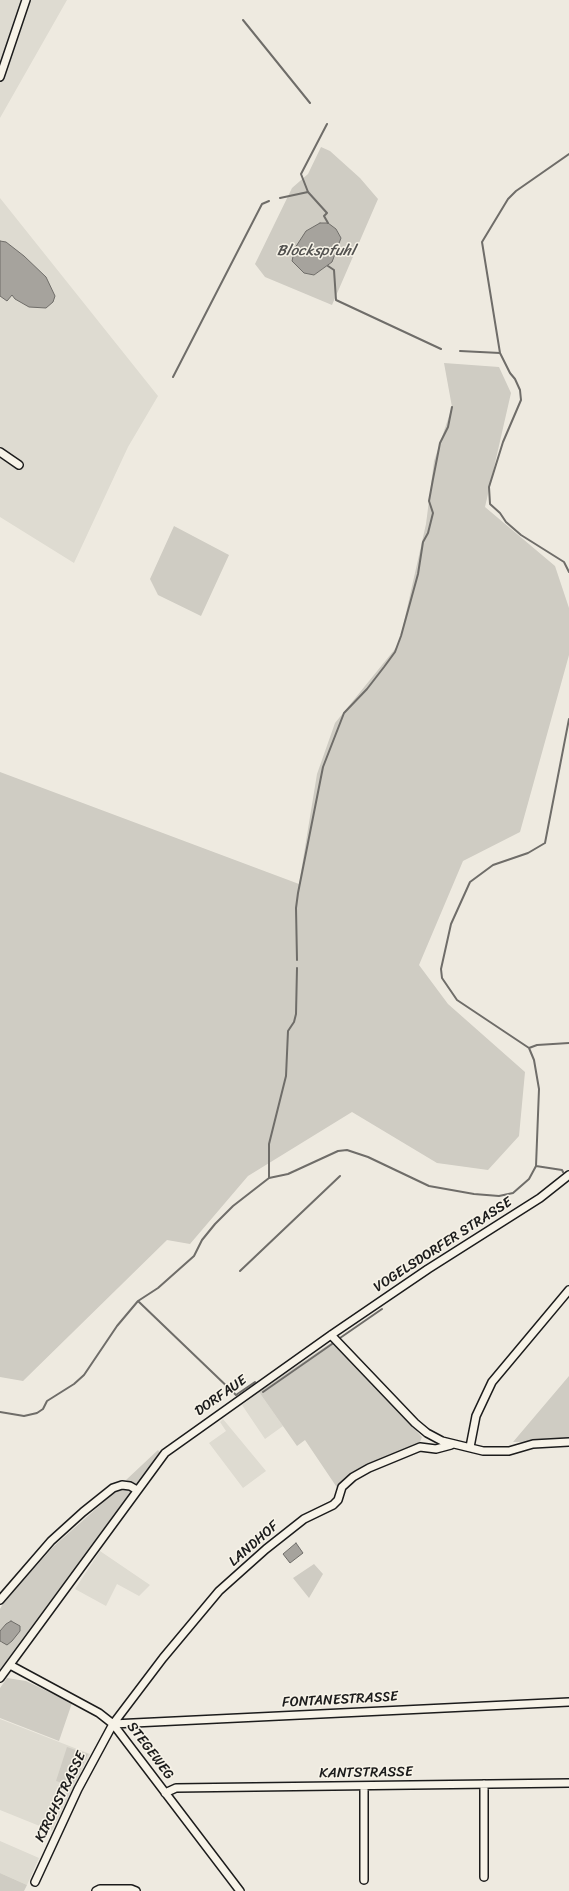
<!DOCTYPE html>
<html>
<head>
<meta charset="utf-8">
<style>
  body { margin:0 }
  canvas { display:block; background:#eeeae0 }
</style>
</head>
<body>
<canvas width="569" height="1891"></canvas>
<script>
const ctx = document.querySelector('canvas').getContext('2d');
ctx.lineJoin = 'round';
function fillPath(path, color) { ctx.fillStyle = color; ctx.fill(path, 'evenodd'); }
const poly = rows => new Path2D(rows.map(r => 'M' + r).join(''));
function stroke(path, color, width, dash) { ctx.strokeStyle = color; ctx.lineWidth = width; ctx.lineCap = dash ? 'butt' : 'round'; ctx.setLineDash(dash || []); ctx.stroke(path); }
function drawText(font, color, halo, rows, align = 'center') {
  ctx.font = font + ' Sriracha,sans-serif'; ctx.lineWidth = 3; ctx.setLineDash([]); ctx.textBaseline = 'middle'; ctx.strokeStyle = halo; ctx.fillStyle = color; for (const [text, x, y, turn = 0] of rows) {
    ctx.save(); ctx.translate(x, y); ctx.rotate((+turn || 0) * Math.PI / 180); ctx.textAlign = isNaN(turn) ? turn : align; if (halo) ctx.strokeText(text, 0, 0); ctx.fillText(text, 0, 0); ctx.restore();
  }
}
fillPath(poly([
  [0,0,67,0,0,118],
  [0,198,158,396,128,447,74,563,0,517],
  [259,1392,283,1426,265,1439,242,1405],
  [223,1419,266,1471,243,1488,209,1443,226,1431,220,1422],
  [100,1551,150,1585,139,1596,117,1584,106,1606,75,1589],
  [0,1719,90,1754,52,1831,0,1810],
  [0,1841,39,1858,27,1885,0,1873]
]), '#dedbd1');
fillPath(poly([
  [321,147,330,151,360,178,378,199,332,305,265,277,255,264,292,188,308,174],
  [336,229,341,238,332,262,314,275],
  [444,363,499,367,511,393,485,507,555,566,569,608,569,655,520,832,463,861,419,965,448,1004,525,1072,519,1136,488,1170,437,1163,352,1112,248,1176,190,1244,167,1240,23,1381,0,1377,0,772,299,884,317,774,335,723,399,644,426,524,434,461,452,407],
  [174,526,229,555,201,616,158,595,150,579],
  [332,1342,422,1437,418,1447,373,1464,338,1489,305,1440,297,1446,259,1392],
  [569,1376,569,1441,513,1442],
  [158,1450,161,1454,136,1485,126,1480],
  [120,1489,134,1490,0,1673,0,1641,2,1643,6,1624,0,1631,0,1609,4,1602,54,1546,115,1492],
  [314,1564,323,1574,309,1598,293,1578],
  [7,1678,26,1681,72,1703,59,1741,0,1718,0,1688],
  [67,1747,88,1754,72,1786,56,1781],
  [0,1873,27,1885,24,1891,0,1891]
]), '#cfccc3');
const water = poly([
  [320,223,328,223,336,229,341,238,332,262,314,275,304,273,292,261,295,248,306,231,320,223],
  [0,241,6,242,24,256,46,277,55,296,53,302,46,308,29,307,15,299,12,295,7,301,0,296,0,241],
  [296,1543,303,1553,290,1563,283,1554,296,1543],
  [11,1621,20,1626,20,1631,12,1641,7,1645,0,1641,0,1631,6,1624,11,1621]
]);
fillPath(water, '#a6a39d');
stroke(water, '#6f6d69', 1);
stroke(poly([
  [243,20,310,103],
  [327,124,301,174,308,192,327,213,324,216,328,223],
  [569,154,516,191,508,199,482,242,500,353,510,373,515,379,520,390,521,400,503,442,489,487,490,504,500,513,506,522,521,535,564,562,569,572],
  [280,198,308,192],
  [328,266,334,270,336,300,441,349],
  [460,351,500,353],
  [173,377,262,204,269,201],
  [297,960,296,908,298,893,323,767,344,713,367,689,384,667,395,652,401,636,418,574,423,542,428,533,433,513,429,501,433,479,440,443,448,427,452,407],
  [529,1048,537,1045,569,1043],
  [536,1166,562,1170,563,1172],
  [269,1178,269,1144,286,1076,288,1031,294,1022,296,1014,297,968],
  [240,1271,340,1176],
  [138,1301,236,1395,255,1382],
  [340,1338,382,1309],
  [263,1392,332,1344],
  [0,1412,24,1416,37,1413,43,1409,47,1401,74,1384,84,1375,117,1326,138,1301,158,1288,194,1256,202,1240,215,1224,233,1206,269,1178,288,1174,338,1151,347,1150,368,1157,429,1186,474,1194,499,1196,513,1193,529,1179,536,1166,539,1089,534,1060,529,1048,457,1000,442,978,441,969,451,924,470,882,493,865,528,853,545,843,569,719]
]), '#6f6d69', 2);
const minor = poly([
  [0,77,26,0],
  [0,452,19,465],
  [331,1335,415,1423,427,1433,442,1441,483,1451,509,1451,533,1444,569,1442],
  [470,1447,476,1416,492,1382,569,1290],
  [0,1600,51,1541,83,1512,113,1488,122,1485,130,1486,137,1490],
  [10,1665,99,1713,113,1724,240,1891],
  [0,1678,165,1453,331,1335,428,1269,540,1198,569,1175],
  [113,1724,569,1702],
  [165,1793,176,1788,569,1783],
  [484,1877,484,1784],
  [364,1880,364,1786],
  [35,1882,78,1789,113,1724,163,1658,219,1591,266,1549,304,1519,333,1505,338,1500,342,1487,353,1477,369,1468,420,1447,436,1449,451,1445],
  [96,1891,100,1889,131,1889,136,1891]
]);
stroke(minor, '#1c1c1c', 10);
stroke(minor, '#f7f3e8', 7);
drawText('14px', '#1c1c1c', '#f7f3e8', [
  ["VOGELSDORFER STRASSE",443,1245,-33],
  ["DORFAUE",221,1396,-35],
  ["LANDHOF",254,1544,-41],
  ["FONTANESTRASSE",340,1700,-3],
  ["STEGEWEG",150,1751,53],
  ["KANTSTRASSE",366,1773,-1],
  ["KIRCHSTRASSE",61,1797,-64]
]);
drawText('italic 15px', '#535250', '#f7f3e8', [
  ["Blockspfuhl",316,251]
]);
</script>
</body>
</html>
